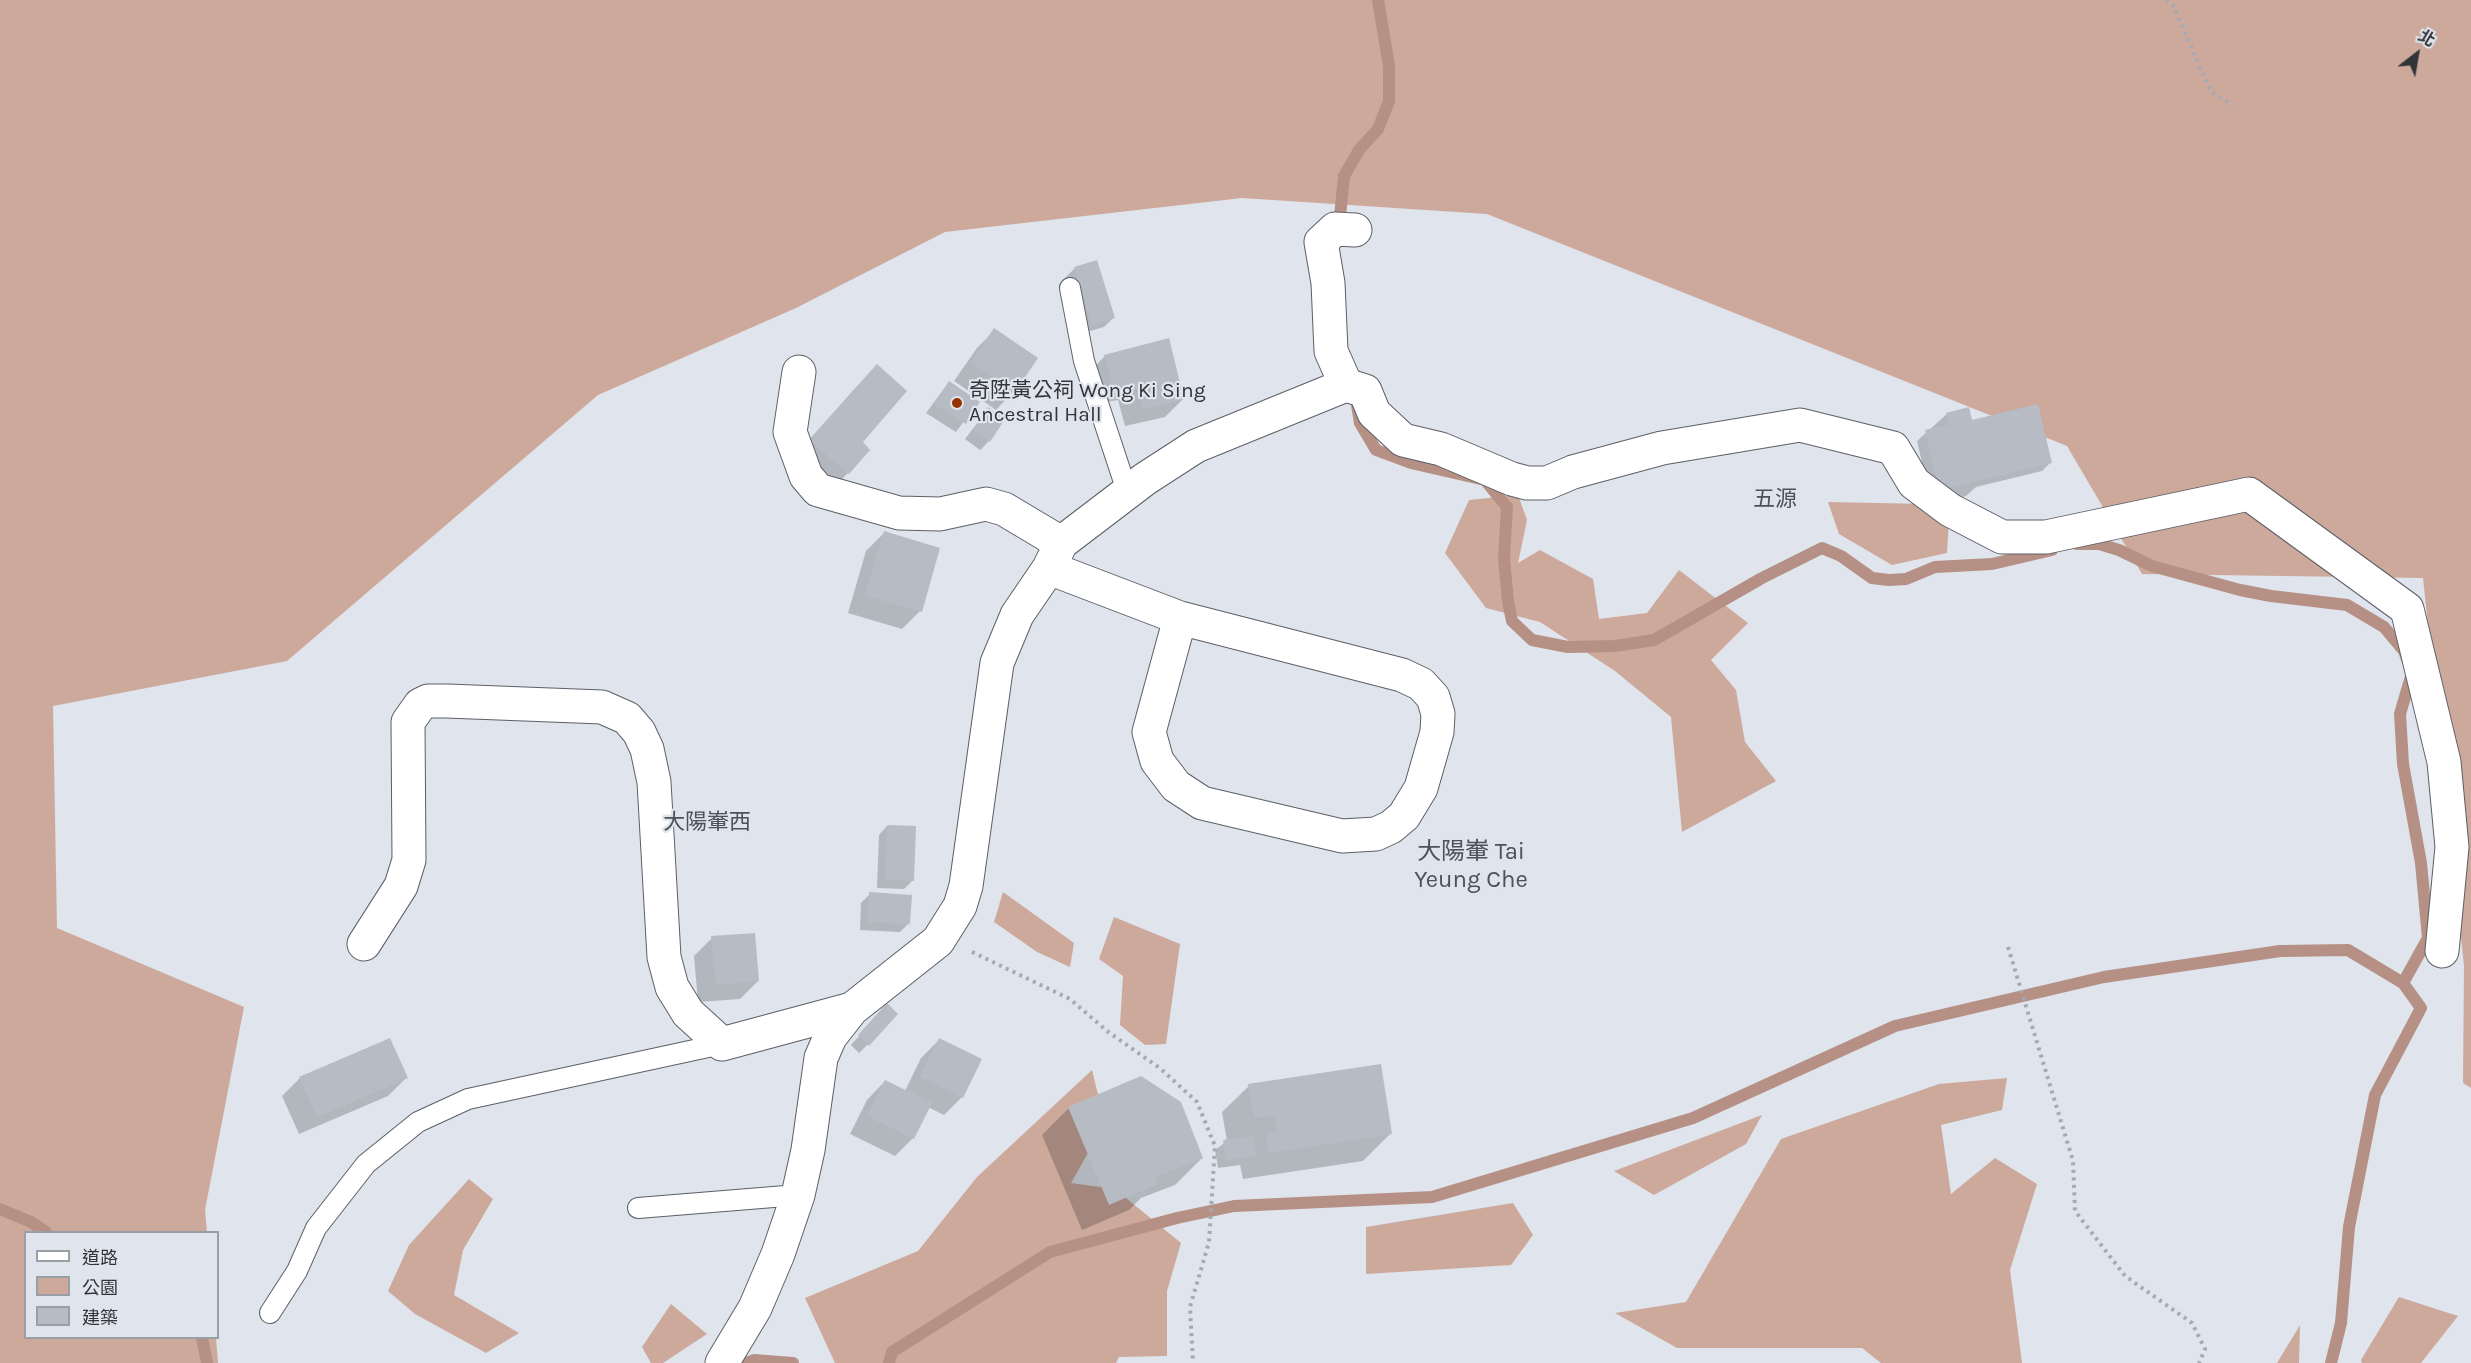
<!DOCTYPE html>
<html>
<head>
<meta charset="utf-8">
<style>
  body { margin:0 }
  #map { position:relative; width:2471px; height:1363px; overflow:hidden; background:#dfe4ed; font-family:Karla,"Noto Sans TC",sans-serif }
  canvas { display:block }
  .legend { position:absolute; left:24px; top:1231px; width:195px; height:108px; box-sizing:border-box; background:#dfe4ed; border:2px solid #9a9ea5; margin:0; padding:8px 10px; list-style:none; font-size:18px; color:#323438 }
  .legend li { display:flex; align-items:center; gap:12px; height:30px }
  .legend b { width:30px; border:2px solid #9a9ea5 }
  .north { position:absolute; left:2387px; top:24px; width:60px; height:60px; -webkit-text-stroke:4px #dfe4ed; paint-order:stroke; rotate:31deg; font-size:16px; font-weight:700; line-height:24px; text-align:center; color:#323438 }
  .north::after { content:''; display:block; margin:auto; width:21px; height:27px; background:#323438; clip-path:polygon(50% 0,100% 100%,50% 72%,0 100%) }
</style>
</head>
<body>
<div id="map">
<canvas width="2471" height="1363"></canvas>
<ul class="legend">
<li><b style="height:8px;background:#fff"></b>道路</li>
<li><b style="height:16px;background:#cda99c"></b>公園</li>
<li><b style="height:16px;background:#b7bbc4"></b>建築</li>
</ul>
<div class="north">北</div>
</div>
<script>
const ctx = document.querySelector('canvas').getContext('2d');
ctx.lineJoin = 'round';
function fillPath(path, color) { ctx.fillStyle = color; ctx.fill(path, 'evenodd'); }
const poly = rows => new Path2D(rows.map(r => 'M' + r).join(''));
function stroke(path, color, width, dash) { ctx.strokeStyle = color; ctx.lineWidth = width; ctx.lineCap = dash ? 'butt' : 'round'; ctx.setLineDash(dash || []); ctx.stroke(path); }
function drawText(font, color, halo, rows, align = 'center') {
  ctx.font = font + ' Karla,"Noto Sans TC",sans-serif'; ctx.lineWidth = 4.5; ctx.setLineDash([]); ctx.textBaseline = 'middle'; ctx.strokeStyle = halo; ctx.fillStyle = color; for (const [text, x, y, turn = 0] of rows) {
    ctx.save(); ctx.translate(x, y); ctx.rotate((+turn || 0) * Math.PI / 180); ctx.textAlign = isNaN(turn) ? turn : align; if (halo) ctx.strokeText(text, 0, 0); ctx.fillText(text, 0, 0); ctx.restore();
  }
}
fillPath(poly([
  [0,0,2471,0,2471,1088,2463,1083,2464,966,2423,578,2142,574,2067,446,1487,214,1242,198,945,232,796,308,598,395,287,661,53,706,57,928,244,1007,205,1210,207,1232,26,1232,26,1338,216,1338,218,1363,0,1363],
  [1518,495,1527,520,1518,563,1540,550,1593,579,1599,619,1647,613,1679,570,1748,623,1711,660,1736,690,1745,742,1776,781,1682,832,1671,717,1615,671,1540,622,1486,608,1445,553,1469,500],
  [1828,502,1928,504,1949,519,1947,553,1892,565,1839,534],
  [1003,892,1074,943,1070,967,1037,952,994,922],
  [1114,917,1180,944,1166,1044,1145,1045,1120,1025,1123,976,1099,959],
  [1092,1070,1105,1123,1071,1183,1115,1189,1181,1243,1167,1291,1167,1356,1119,1357,1116,1363,835,1363,805,1298,918,1251,977,1177],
  [2007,1078,2002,1110,1941,1125,1951,1194,1995,1158,2037,1184,2010,1270,2022,1363,1881,1363,1862,1348,1677,1348,1615,1313,1686,1302,1781,1139,1939,1084],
  [1762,1115,1746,1144,1654,1195,1614,1171],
  [469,1179,493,1199,463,1250,454,1295,519,1333,486,1353,415,1314,388,1291,409,1245],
  [1513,1203,1533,1235,1511,1265,1366,1274,1366,1227],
  [2399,1297,2458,1316,2421,1363,2362,1363,2361,1360],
  [671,1304,707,1334,663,1363,651,1363,642,1347],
  [2300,1325,2299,1363,2277,1363]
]), '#cda99c');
fillPath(poly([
  [1075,268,1113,318,1104,327,1083,333,1066,277],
  [995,330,1036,359,1014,391,996,410,954,381,977,348],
  [1105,356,1183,399,1165,417,1125,426,1118,400,1107,402,1096,365],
  [949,382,978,402,956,432,926,413],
  [859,384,861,442,848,473,830,491,793,458],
  [988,409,989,441,980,450,965,439],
  [1947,414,1971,423,2051,462,2042,471,1976,487,1966,496,1945,501,1930,497,1917,441],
  [884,533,920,611,902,629,848,613,866,551],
  [887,826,913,880,904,889,877,888,879,835],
  [870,894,908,924,900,932,860,930,861,903],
  [712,938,758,981,740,999,698,1002,694,956],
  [879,1014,868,1044,859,1053,851,1045],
  [939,1040,962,1097,944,1115,928,1107,913,1138,895,1156,850,1134,867,1100,885,1081,905,1091,921,1058],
  [300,1078,406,1078,388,1096,299,1134,282,1096],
  [1249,1086,1390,1134,1363,1161,1243,1179,1240,1165,1218,1168,1215,1150,1227,1141,1222,1112],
  [1069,1108,1202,1158,1175,1185,1141,1198,1129,1210,1082,1230,1042,1135]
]), '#0003');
stroke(poly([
  [1339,227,1344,176,1359,150,1378,129,1389,101,1389,66,1378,0],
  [1357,405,1360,423,1376,450,1411,463,1485,480,1507,507,1504,559,1508,601,1512,621,1532,640,1568,647,1615,646,1654,640,1762,578,1822,548,1841,556,1872,578,1889,580,1906,579,1935,567,1992,564,2052,550],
  [2077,544,2099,544,2119,550,2152,566,2240,590,2271,596,2347,605,2384,627,2404,651,2412,673,2400,714,2403,764,2421,863,2428,938,2403,983],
  [0,1209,31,1222,46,1232],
  [202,1338,207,1363],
  [746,1363,754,1360,793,1363],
  [889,1363,892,1352,1050,1252,1177,1218,1234,1206,1432,1197,1693,1118,1895,1026,2104,977,2280,951,2348,950,2403,983,2421,1008,2375,1095,2349,1227,2341,1323,2331,1363]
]), '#b69084', 12);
fillPath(poly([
  [1097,260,1115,318,1092,325,1074,267],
  [994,328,1038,358,1015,392,971,362],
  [1169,338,1184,399,1143,409,1138,389,1115,394,1104,355],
  [877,364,907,391,863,442,870,450,849,474,809,440],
  [949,381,980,402,966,424,934,404],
  [2038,404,2052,463,1939,490,1925,430,1949,425,1946,413,1969,407,1972,420],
  [988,407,1005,419,990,442,973,430],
  [884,531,940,548,922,612,865,595],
  [887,825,916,826,914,881,885,880],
  [869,892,912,895,910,924,868,922],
  [755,933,759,981,716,985,711,936],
  [887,1003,898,1014,869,1046,858,1035],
  [390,1038,408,1078,317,1117,299,1077],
  [939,1038,982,1059,963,1098,920,1077],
  [1381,1064,1392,1134,1269,1153,1266,1134,1278,1132,1275,1115,1254,1118,1248,1084],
  [1141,1076,1181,1102,1203,1158,1155,1177,1157,1184,1109,1205,1068,1107],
  [885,1080,932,1103,914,1139,867,1116],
  [1253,1136,1256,1156,1226,1160,1223,1140]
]), '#b7bbc4');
const service = poly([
  [1070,288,1084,361,1128,494],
  [638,1208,798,1195],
  [270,1313,297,1271,316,1228,366,1164,418,1122,468,1099,722,1044]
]);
const minor = poly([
  [1355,230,1335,229,1321,242,1328,283,1331,351,1346,385,1365,391,1374,413,1403,440,1441,449,1512,479,1527,483,1547,483,1573,472,1662,448,1800,425,1893,448,1914,483,1950,510,2002,537,2046,537,2249,494,2407,609,2444,762,2452,847,2442,951],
  [799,372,790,432,806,476,818,490,899,513,940,514,986,504,1004,509,1061,543],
  [1049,568,1180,618,1402,675,1421,684,1433,697,1438,714,1437,732,1421,788,1404,816,1391,827,1376,834,1342,836,1202,803,1176,786,1157,761,1149,732,1180,618],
  [364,944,401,886,409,860,408,722,420,705,428,701,447,701,602,707,627,718,639,732,647,749,654,782,664,957,672,987,688,1013,722,1044,852,1009],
  [722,1363,755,1308,778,1254,798,1195,808,1150,821,1058,830,1037,852,1009,938,941,960,906,966,886,997,663,1017,615,1049,568,1061,543,1145,479,1196,446,1346,385]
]);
stroke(service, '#5c5f67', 22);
stroke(minor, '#5c5f67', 35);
stroke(poly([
  [2166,0,2173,5,2211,92,2233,105],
  [2008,947,2073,1161,2075,1211,2125,1276,2192,1323,2205,1349,2199,1363],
  [972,952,1070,999,1107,1031,1161,1069,1197,1102,1215,1146,1209,1242,1190,1307,1193,1363]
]), '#a5a9b1', 4, [3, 4.5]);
stroke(service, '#fff', 20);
stroke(minor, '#fff', 33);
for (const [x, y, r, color] of [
  [957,403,6,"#983303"]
]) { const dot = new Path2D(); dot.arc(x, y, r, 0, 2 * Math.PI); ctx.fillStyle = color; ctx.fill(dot); stroke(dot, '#dfe4ed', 2); }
drawText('21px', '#323438', '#dfe4ed', [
  ["奇陞黃公祠 Wong Ki Sing",969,391],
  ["Ancestral Hall",969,415]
], 'left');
drawText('22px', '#4d5158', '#dfe4ed', [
  ["五源",1775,500],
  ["大陽輋西",707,823]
]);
drawText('24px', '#4d5158', '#dfe4ed', [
  ["大陽輋 Tai",1471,852],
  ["Yeung Che",1471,880]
]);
</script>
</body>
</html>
